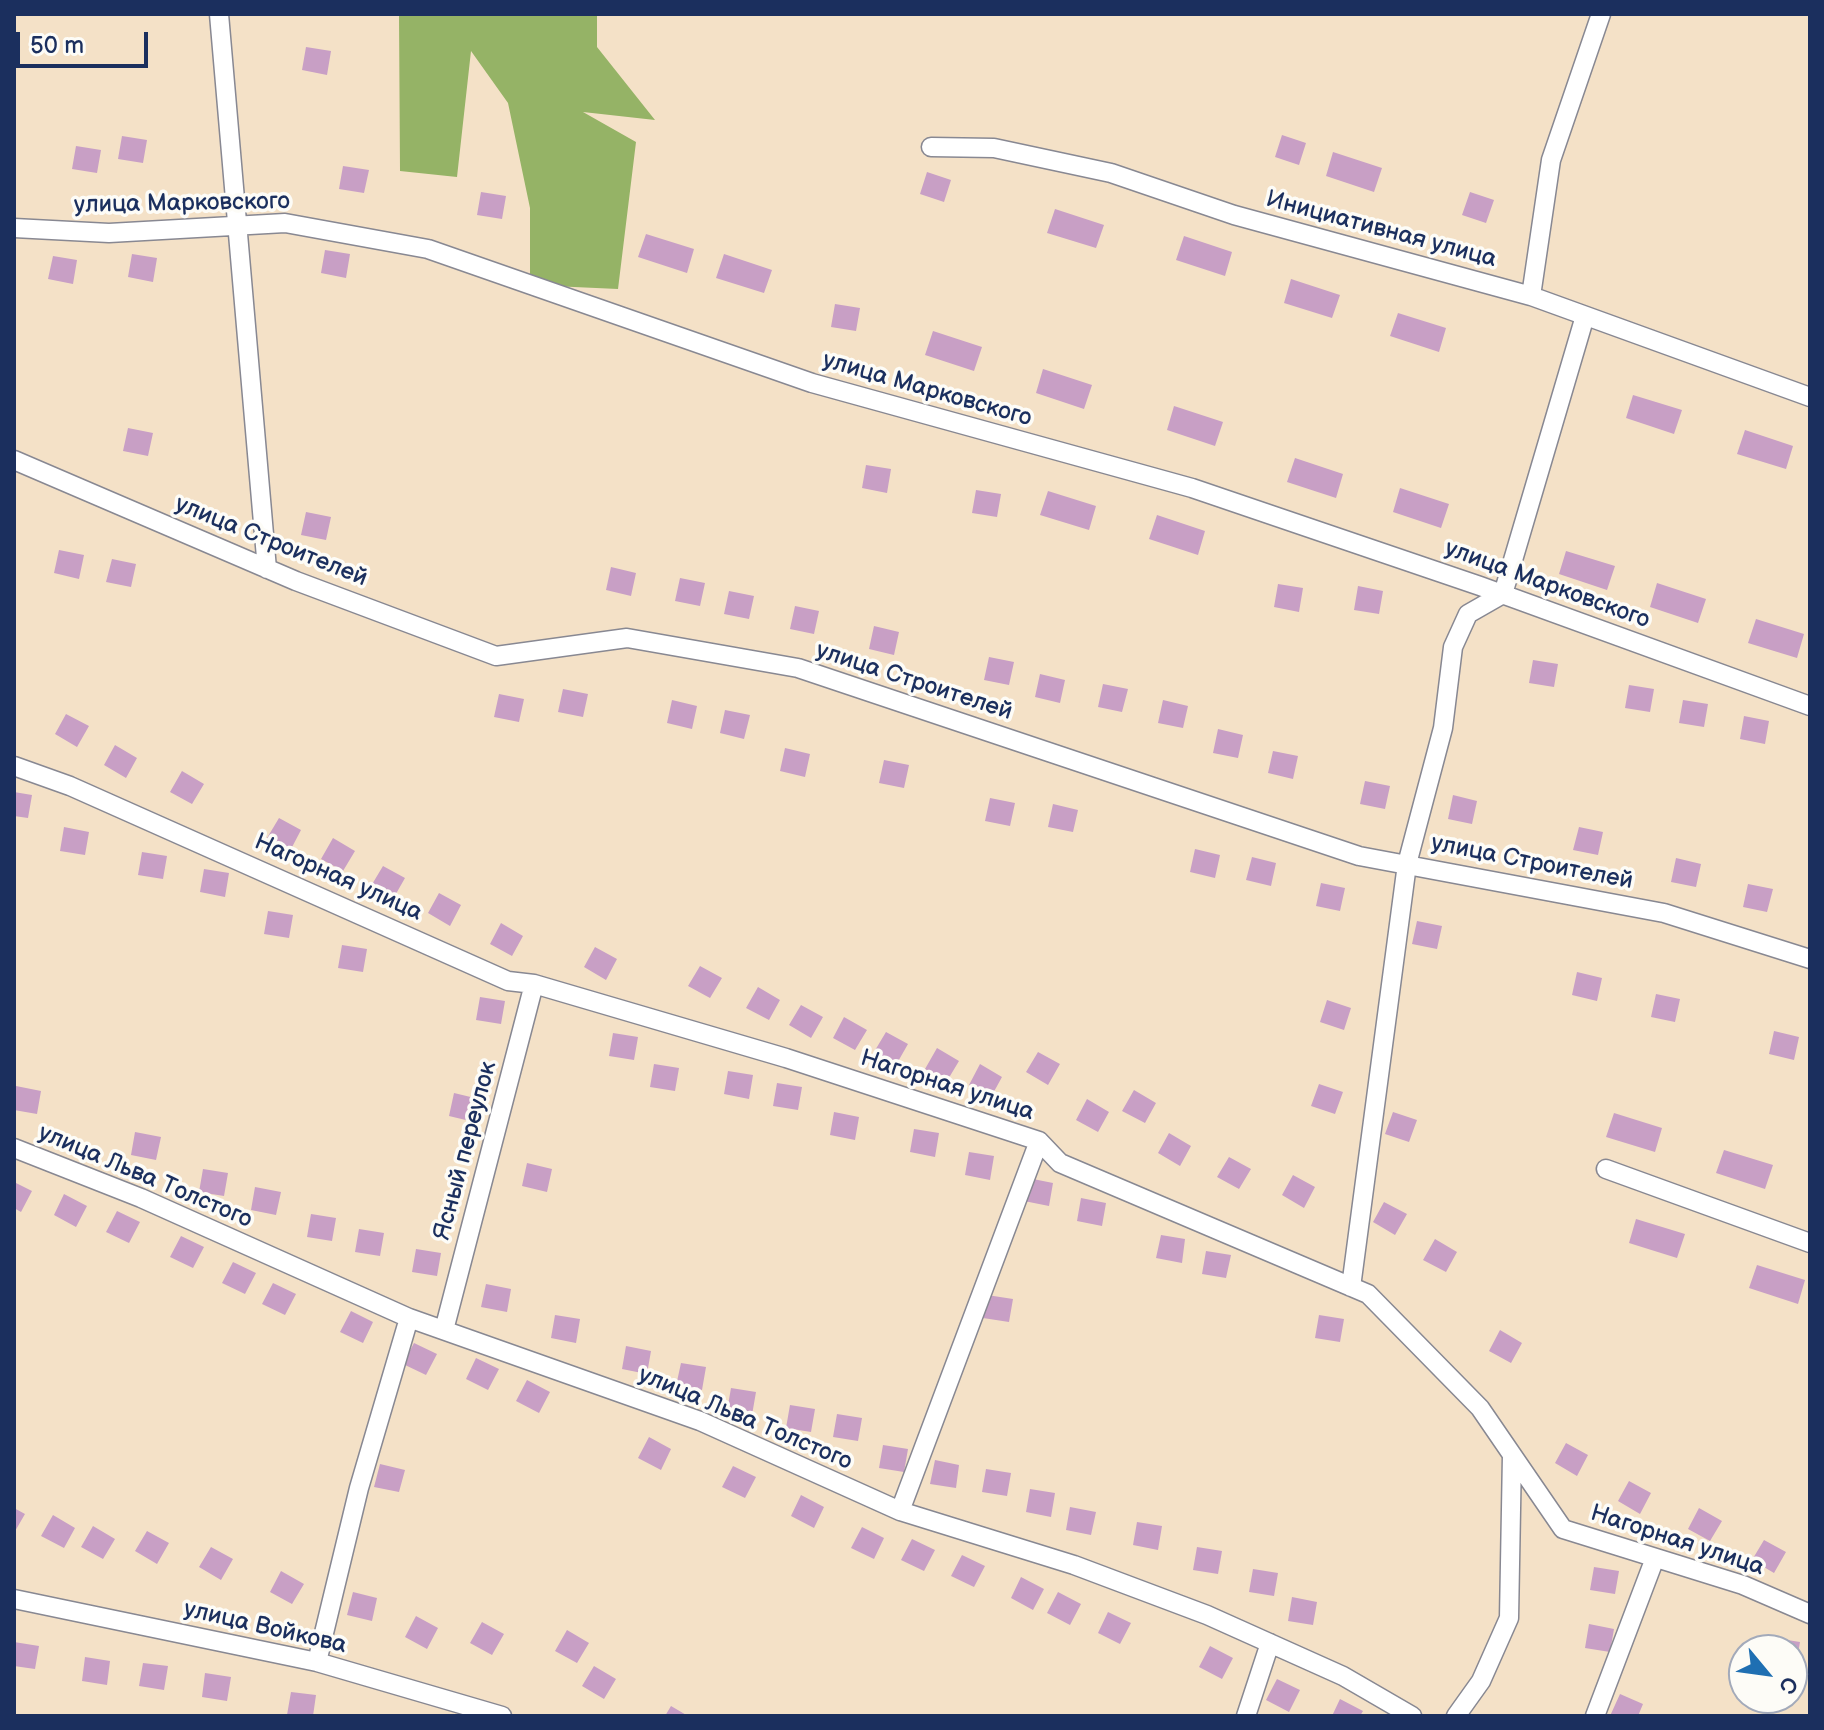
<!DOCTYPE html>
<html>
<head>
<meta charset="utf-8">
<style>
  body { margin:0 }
  #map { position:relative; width:1824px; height:1730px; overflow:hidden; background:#f4e1c7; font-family:"Balsamiq Sans",sans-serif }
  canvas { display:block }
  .frame { position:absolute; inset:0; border:16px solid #1b2f5e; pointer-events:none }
  .north { position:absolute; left:1728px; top:1634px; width:80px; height:80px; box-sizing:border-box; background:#fdfcf7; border:2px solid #a3aaba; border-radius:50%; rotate:119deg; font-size:22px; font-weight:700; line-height:32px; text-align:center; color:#1b2f5e }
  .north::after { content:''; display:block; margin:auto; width:28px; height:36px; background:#1f6fb2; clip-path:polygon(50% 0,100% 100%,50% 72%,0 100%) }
  .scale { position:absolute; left:16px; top:32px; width:132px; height:36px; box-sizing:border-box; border:4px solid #1b2f5e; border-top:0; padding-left:10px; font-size:24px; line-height:28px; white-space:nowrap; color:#1b2f5e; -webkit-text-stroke:6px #fdfcf7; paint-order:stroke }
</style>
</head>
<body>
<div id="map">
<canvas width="1824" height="1730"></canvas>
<div class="frame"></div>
<div class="north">С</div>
<div class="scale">50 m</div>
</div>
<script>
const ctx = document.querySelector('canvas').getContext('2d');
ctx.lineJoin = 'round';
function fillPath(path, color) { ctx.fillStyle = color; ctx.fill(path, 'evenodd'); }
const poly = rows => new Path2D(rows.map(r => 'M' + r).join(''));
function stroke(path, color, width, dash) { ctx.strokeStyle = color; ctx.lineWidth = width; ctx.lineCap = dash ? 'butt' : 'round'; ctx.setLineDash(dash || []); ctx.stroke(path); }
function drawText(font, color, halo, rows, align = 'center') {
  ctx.font = font + ' "Balsamiq Sans",sans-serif'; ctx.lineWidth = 7; ctx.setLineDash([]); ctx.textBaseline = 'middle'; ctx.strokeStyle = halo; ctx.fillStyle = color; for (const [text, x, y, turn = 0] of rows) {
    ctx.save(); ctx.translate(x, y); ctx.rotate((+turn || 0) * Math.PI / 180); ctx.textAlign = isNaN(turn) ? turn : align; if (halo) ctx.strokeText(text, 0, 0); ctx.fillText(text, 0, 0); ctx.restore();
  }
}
fillPath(poly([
  [399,14,597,14,597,47,655,120,583,112,636,142,618,289,530,285,530,208,508,103,471,51,457,177,400,171]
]), '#95b366');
fillPath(poly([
  [306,47,331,51,327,75,302,70],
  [1282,135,1306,143,1299,165,1275,157],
  [122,136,147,140,143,163,118,159],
  [76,146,101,150,97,173,72,169],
  [1333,152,1382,168,1374,192,1326,176],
  [343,166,369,170,364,193,339,189],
  [927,172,951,180,944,202,920,194],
  [481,192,506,196,502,219,477,215],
  [1470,192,1494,200,1486,223,1462,215],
  [1055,209,1104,225,1096,248,1047,233],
  [646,234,694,249,687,273,638,257],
  [1184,236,1232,252,1225,276,1176,260],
  [325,250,350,254,346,278,321,273],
  [132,254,157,258,153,282,128,277],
  [724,254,772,270,764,293,716,278],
  [53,256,77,260,73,284,48,279],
  [1291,279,1340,295,1332,318,1284,303],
  [835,304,860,308,856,331,831,327],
  [1398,313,1446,328,1439,352,1390,336],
  [933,331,982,347,974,371,925,355],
  [1043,369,1092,385,1084,409,1036,393],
  [1633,395,1682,410,1674,434,1626,418],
  [1174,406,1223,422,1215,446,1167,430],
  [128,428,153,433,148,456,123,451],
  [1745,430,1793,446,1786,469,1737,454],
  [1295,458,1343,474,1336,498,1287,482],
  [866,465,891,469,887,493,862,488],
  [1400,488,1449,504,1441,528,1393,512],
  [976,490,1001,494,997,517,972,513],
  [1048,491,1096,506,1089,530,1040,515],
  [306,512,331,517,326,540,301,535],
  [1157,515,1205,531,1198,555,1149,539],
  [59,550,84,555,79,579,54,573],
  [1566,551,1615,566,1607,590,1559,574],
  [112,559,136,564,131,587,106,582],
  [611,567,636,573,631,596,606,590],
  [680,578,705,583,700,606,675,601],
  [1657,583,1706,599,1698,623,1650,607],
  [1278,584,1303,588,1299,612,1274,607],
  [1358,586,1383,591,1379,614,1354,610],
  [729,591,754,596,749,619,724,614],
  [795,606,819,611,814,634,790,629],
  [1756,619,1804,634,1797,658,1748,643],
  [874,626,899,632,894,655,869,649],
  [989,657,1014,662,1009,685,984,680],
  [1533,660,1558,664,1554,687,1529,683],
  [1040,674,1065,680,1060,703,1035,697],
  [1103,684,1128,689,1122,712,1098,707],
  [1629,685,1654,689,1650,712,1625,708],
  [563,689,588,694,583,717,558,712],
  [499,694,524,699,519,722,494,717],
  [672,700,697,706,692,729,667,723],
  [1163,700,1188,706,1183,728,1158,723],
  [1683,700,1708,704,1704,727,1679,723],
  [725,710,750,715,744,739,720,733],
  [66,714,89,726,77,747,55,734],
  [1744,716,1769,721,1765,744,1740,739],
  [1218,729,1243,735,1238,758,1213,753],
  [115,745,137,758,126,778,104,765],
  [785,748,810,754,805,777,780,771],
  [1273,751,1298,756,1293,779,1268,773],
  [884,760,909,765,904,788,879,783],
  [182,771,204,784,192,804,170,792],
  [1365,781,1390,786,1385,809,1360,804],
  [14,792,32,795,28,818,14,816],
  [1453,795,1477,801,1472,824,1448,819],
  [990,798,1015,803,1010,826,985,821],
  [1053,804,1078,810,1073,832,1048,827],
  [279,818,301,830,290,851,267,838],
  [64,827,89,832,85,855,60,851],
  [1579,827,1603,832,1598,855,1573,850],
  [333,838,355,851,343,871,321,859],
  [1195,849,1220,855,1215,878,1190,872],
  [142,852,167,856,163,879,138,875],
  [1252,857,1276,863,1271,886,1246,880],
  [1676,858,1701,864,1696,887,1671,882],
  [383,866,405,878,393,899,371,886],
  [204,869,229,873,225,897,200,892],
  [1321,883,1345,888,1340,911,1316,906],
  [1748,884,1773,889,1767,912,1743,907],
  [439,893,461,905,450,926,428,913],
  [268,911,293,915,289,938,264,934],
  [1417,921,1442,926,1437,949,1412,944],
  [501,923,523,936,512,956,490,944],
  [342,945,367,949,363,972,338,968],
  [595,947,617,959,606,980,584,967],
  [700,966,722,978,710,998,688,986],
  [1577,972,1602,978,1597,1001,1572,995],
  [758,987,780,1000,769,1020,746,1008],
  [1656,994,1680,999,1675,1022,1651,1017],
  [480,997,505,1001,501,1024,476,1020],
  [1327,1000,1351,1008,1344,1030,1320,1022],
  [801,1005,823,1017,811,1038,789,1025],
  [844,1017,867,1030,855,1050,833,1038],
  [1774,1031,1799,1037,1794,1060,1769,1054],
  [886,1032,908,1044,896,1065,874,1052],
  [613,1033,638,1037,634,1060,609,1056],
  [937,1048,959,1061,947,1081,925,1069],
  [1038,1052,1060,1064,1048,1085,1026,1072],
  [654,1064,679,1068,675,1091,650,1087],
  [980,1064,1002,1077,991,1097,969,1085],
  [728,1071,753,1075,749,1099,724,1094],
  [777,1083,802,1087,798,1110,773,1106],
  [1319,1084,1343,1092,1335,1114,1311,1106],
  [16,1086,41,1091,37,1114,14,1110],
  [1134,1090,1156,1103,1145,1123,1122,1111],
  [454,1093,479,1099,474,1122,449,1116],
  [1087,1099,1109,1112,1098,1132,1076,1120],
  [834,1112,859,1117,855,1140,830,1135],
  [1393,1112,1417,1120,1409,1142,1385,1134],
  [1614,1113,1662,1128,1655,1152,1606,1137],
  [914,1129,939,1133,935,1157,910,1152],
  [135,1132,161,1137,156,1160,131,1155],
  [1169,1133,1191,1146,1180,1166,1158,1153],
  [1724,1150,1773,1165,1765,1189,1716,1173],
  [969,1152,994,1156,990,1180,965,1175],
  [1229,1157,1251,1169,1239,1189,1217,1177],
  [527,1163,552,1169,547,1192,522,1186],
  [203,1169,228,1173,224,1196,199,1192],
  [1293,1175,1315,1187,1304,1208,1282,1195],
  [1028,1178,1053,1183,1049,1206,1024,1201],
  [14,1182,32,1191,21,1212,14,1208],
  [255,1187,281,1192,276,1215,251,1210],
  [64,1194,87,1206,76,1227,54,1215],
  [1081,1198,1106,1203,1102,1226,1077,1221],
  [1384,1202,1407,1214,1395,1235,1373,1222],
  [117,1211,140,1222,129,1243,106,1232],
  [311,1214,336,1218,332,1241,307,1237],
  [1636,1219,1685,1234,1677,1258,1629,1243],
  [359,1229,384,1233,380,1256,355,1252],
  [1161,1235,1185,1239,1182,1263,1156,1258],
  [181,1236,204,1247,193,1268,170,1257],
  [1435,1239,1457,1252,1446,1272,1423,1260],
  [416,1249,441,1253,437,1276,412,1272],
  [1206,1251,1231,1255,1226,1278,1202,1274],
  [233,1262,256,1273,245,1294,222,1283],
  [1757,1265,1805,1280,1798,1304,1749,1288],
  [273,1283,296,1294,285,1315,262,1304],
  [486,1284,511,1289,507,1312,481,1307],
  [987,1295,1013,1299,1009,1322,983,1318],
  [351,1311,373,1322,363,1343,340,1332],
  [555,1315,580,1319,576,1343,551,1338],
  [1319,1315,1344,1319,1340,1342,1315,1338],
  [1500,1330,1522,1343,1511,1363,1489,1351],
  [414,1343,437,1354,426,1375,403,1364],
  [626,1346,651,1351,647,1374,622,1369],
  [476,1358,499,1369,488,1390,466,1379],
  [681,1363,706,1367,702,1390,676,1386],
  [527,1380,550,1392,539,1413,516,1401],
  [731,1388,756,1392,752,1415,727,1411],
  [790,1405,815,1409,811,1432,786,1428],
  [837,1414,862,1418,858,1441,833,1437],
  [649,1437,671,1449,661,1470,638,1458],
  [1566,1443,1588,1455,1577,1476,1555,1463],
  [883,1445,908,1449,904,1472,879,1468],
  [935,1460,959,1465,956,1488,930,1484],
  [380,1464,405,1470,399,1492,374,1487],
  [733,1466,756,1477,745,1498,722,1487],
  [986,1469,1011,1473,1007,1496,982,1492],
  [1629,1481,1651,1493,1640,1514,1618,1501],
  [1030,1489,1055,1493,1051,1517,1026,1512],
  [801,1495,824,1507,814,1528,791,1516],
  [1070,1507,1096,1512,1091,1535,1066,1530],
  [14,1508,25,1514,14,1533],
  [1699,1508,1722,1521,1710,1541,1688,1529],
  [53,1515,75,1528,64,1548,41,1536],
  [1137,1522,1162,1526,1158,1550,1133,1545],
  [93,1526,115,1539,103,1559,81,1547],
  [862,1527,884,1538,874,1559,851,1548],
  [147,1531,169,1543,157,1564,135,1551],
  [912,1539,935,1550,924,1571,901,1560],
  [1764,1540,1786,1552,1774,1573,1752,1560],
  [211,1547,233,1559,221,1580,199,1567],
  [1197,1547,1222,1551,1218,1574,1193,1570],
  [962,1555,985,1566,974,1587,951,1576],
  [1594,1567,1619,1571,1615,1594,1590,1590],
  [1253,1569,1278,1573,1274,1596,1249,1592],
  [281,1571,304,1584,292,1604,270,1592],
  [1021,1577,1044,1589,1033,1610,1011,1598],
  [353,1592,377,1598,372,1621,347,1615],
  [1058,1592,1081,1604,1070,1625,1047,1613],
  [1292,1597,1317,1602,1313,1625,1288,1621],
  [1108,1612,1131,1623,1120,1644,1098,1633],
  [416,1616,438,1628,427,1649,405,1637],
  [482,1622,504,1634,492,1655,470,1643],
  [1589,1624,1614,1629,1610,1652,1585,1648],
  [567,1630,589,1643,577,1663,555,1651],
  [1775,1638,1800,1642,1796,1665,1792,1665,1792,1650,1773,1650],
  [14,1642,39,1646,35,1669,14,1666],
  [1210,1646,1233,1658,1222,1679,1199,1667],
  [85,1657,110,1661,107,1685,82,1681],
  [143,1663,168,1666,164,1690,139,1686],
  [594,1666,616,1679,604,1699,582,1686],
  [205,1673,231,1677,227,1701,202,1697],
  [1277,1679,1300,1690,1289,1712,1266,1700],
  [291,1692,316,1695,313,1716,287,1715],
  [1620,1694,1643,1704,1638,1716,1610,1716],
  [1340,1699,1363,1711,1360,1716,1332,1716],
  [671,1706,688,1716,665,1716]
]), '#c89fc5');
const minor = poly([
  [219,14,267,569],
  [931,147,994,148,1111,173,1234,215,1531,296,1810,397],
  [14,228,109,233,285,223,428,249,812,383,1192,488,1480,586,1810,706],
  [1531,296,1551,160,1601,14],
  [14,460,296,581,496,656,627,638,798,668,1359,856,1664,913,1810,959],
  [14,766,70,786,508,981,534,984,786,1058,1039,1141,1060,1163,1368,1294,1480,1408,1563,1529,1743,1585,1810,1614],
  [14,1148,141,1198,409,1318,700,1421,900,1511,1074,1565,1207,1615,1343,1676,1412,1716],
  [1606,1169,1810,1243],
  [1351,1287,1407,864,1443,728,1453,647,1468,614,1503,594,1585,316],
  [444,1330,534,984],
  [900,1511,1039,1141],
  [14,1599,317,1662,502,1716],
  [317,1662,359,1488,409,1318],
  [1246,1716,1270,1643],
  [1456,1716,1481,1681,1509,1618,1512,1455],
  [1595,1716,1655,1558]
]);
stroke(minor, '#888892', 21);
stroke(minor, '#fff', 18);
drawText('24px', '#1b2f5e', '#fdfcf7', [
  ["улица Марковского",182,204,-1],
  ["Инициативная улица",1381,230,15],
  ["улица Марковского",927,390,16],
  ["улица Строителей",271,542,22],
  ["улица Марковского",1547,585,20],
  ["улица Строителей",914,682,18],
  ["улица Строителей",1532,863,11],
  ["Нагорная улица",338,878,24],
  ["Нагорная улица",947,1086,18],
  ["Ясный переулок",466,1151,-75],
  ["улица Льва Толстого",145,1177,23],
  ["улица Льва Толстого",745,1419,23],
  ["Нагорная улица",1677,1541,18],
  ["улица Войкова",265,1628,13]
]);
</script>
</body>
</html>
